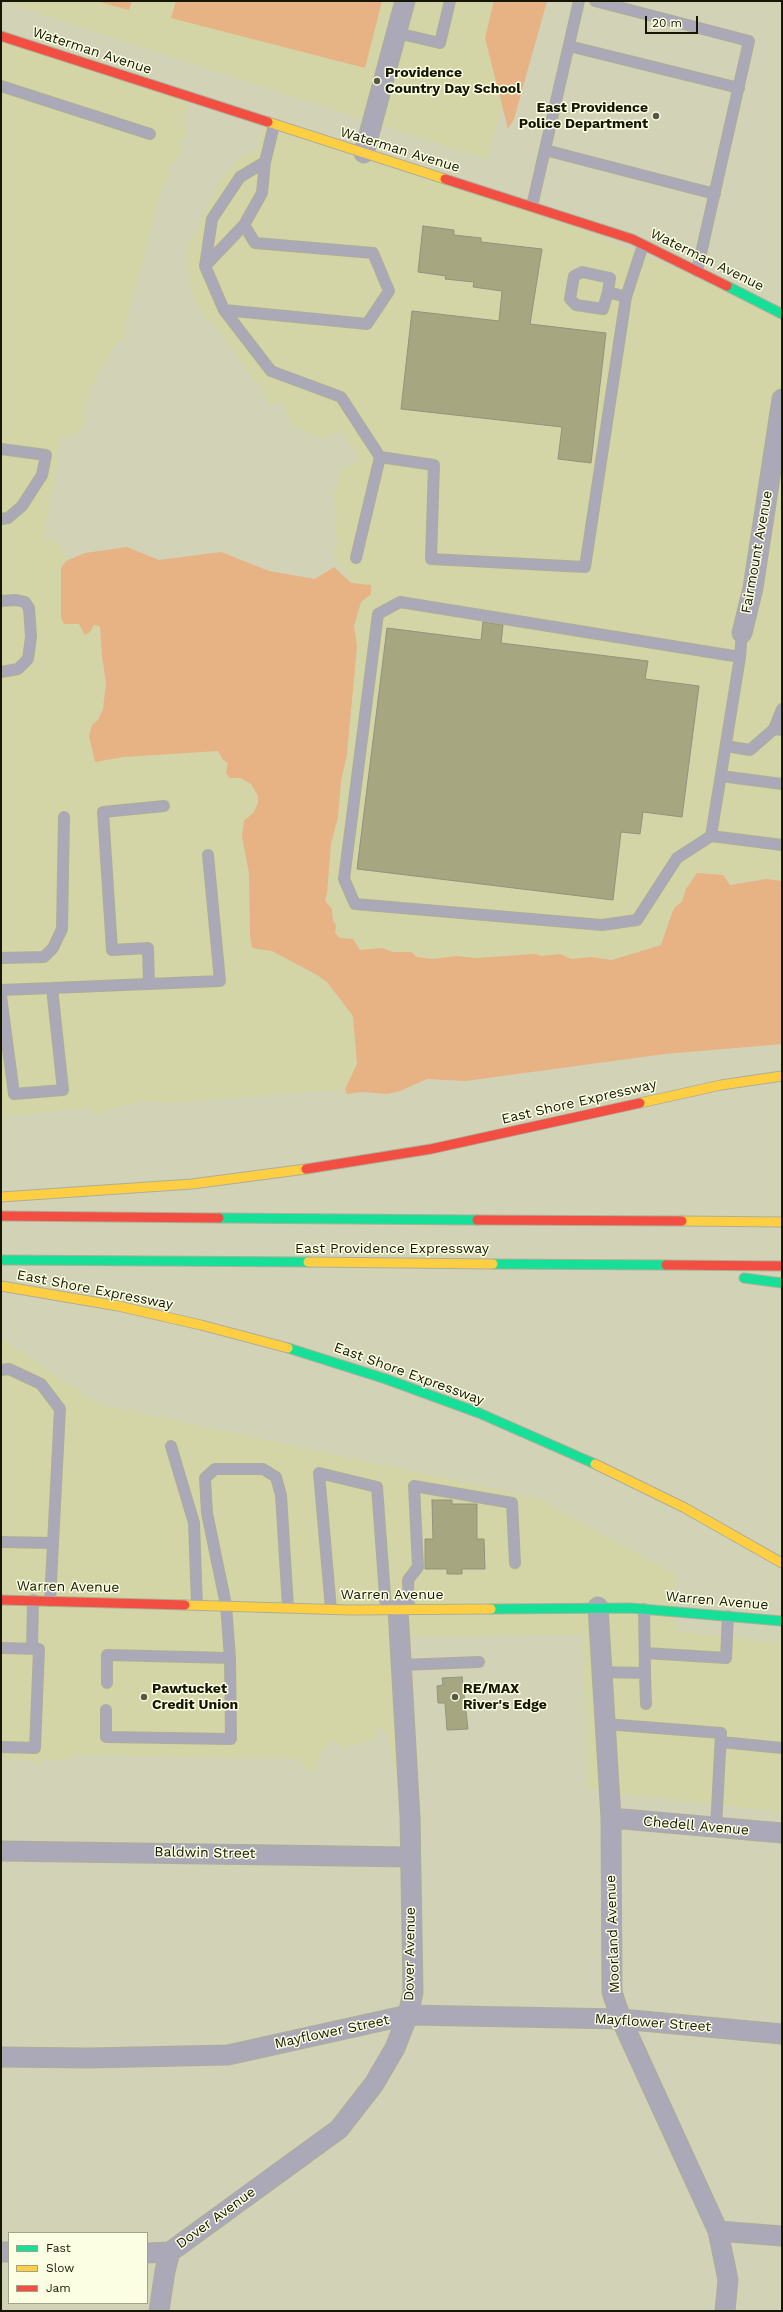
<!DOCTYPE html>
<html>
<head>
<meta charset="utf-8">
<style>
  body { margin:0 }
  #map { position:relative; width:783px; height:2312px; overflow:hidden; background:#d2d2b6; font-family:"Work Sans",sans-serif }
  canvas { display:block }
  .frame { position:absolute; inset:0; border:2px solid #161703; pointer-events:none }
  .legend { position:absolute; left:8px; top:2232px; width:140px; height:72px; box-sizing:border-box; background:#fcfee3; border:1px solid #a0a289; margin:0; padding:5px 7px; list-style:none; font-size:12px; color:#161703 }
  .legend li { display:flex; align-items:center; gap:8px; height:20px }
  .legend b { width:20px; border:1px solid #a0a289 }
  .scale { position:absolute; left:645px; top:16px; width:53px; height:18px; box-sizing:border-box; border:2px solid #161703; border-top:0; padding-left:5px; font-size:12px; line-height:14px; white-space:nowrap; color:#161703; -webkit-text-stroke:3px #fcfee3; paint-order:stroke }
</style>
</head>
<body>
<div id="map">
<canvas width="783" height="2312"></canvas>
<div class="frame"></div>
<ul class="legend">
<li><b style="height:5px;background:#16e098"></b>Fast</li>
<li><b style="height:5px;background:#ffcf43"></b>Slow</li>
<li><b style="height:5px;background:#f24e42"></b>Jam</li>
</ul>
<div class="scale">20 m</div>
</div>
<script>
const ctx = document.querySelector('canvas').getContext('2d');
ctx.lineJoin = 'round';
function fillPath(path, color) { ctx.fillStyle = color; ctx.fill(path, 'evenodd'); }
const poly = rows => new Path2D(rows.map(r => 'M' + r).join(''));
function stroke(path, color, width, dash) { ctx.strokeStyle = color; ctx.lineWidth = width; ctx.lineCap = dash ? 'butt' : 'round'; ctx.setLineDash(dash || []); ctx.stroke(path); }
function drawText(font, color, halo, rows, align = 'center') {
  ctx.font = font + ' "Work Sans",sans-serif'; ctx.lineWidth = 3; ctx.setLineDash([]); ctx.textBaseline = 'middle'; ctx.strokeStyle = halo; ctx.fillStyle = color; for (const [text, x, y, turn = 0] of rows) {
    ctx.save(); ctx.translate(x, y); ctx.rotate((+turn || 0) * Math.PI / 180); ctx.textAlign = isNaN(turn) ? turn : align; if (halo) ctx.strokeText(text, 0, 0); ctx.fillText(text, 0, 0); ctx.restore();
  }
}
fillPath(poly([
  [1,1,532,1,487,160],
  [1,35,190,102,182,123,186,127,186,134,181,145,180,156,171,165,170,179,161,189,142,267,132,298,126,325,126,336,112,348,109,358,99,370,83,411,83,427,77,435,60,436,54,489,51,493,44,540,56,540,67,556,66,562,81,629,85,635,90,632,94,625,100,626,102,656,106,683,103,709,98,720,92,725,95,762,123,757,218,751,223,760,228,763,226,773,230,778,241,778,251,784,258,796,258,803,242,837,249,873,250,936,252,948,272,951,317,975,327,982,353,1016,357,1064,345,1089,184,1102,158,1103,152,1101,120,1106,98,1114,89,1108,1,1117],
  [264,121,493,192,782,313,782,881,766,879,686,889,682,902,675,907,672,913,661,945,612,960,591,957,571,959,560,954,541,956,535,954,476,958,456,956,433,959,417,957,411,952,393,952,382,948,360,950,353,939,340,938,335,933,332,909,325,901,327,893,331,844,338,817,341,781,347,754,357,646,354,626,361,602,371,594,371,586,351,583,333,554,337,544,334,493,338,484,339,471,359,461,356,452,340,430,334,435,321,438,291,426,282,403,268,404,262,390,220,333,212,322,201,314,191,289,187,264,187,244,194,236,218,184,238,158,258,149],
  [1,1340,4,1340,99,1404,538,1498,675,1574,675,1631,782,1643,782,1812,588,1790,582,1634,413,1637,403,1665,406,1764,396,1770,394,1768,389,1740,383,1728,377,1726,375,1740,344,1747,332,1741,319,1754,317,1768,314,1772,310,1773,299,1759,76,1755,68,1760,44,1760,38,1765,33,1761,1,1758]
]), '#d3d5a6');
fillPath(poly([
  [96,1,132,1,129,10],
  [176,1,382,1,365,68,171,18],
  [494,1,547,1,514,119,508,129,485,38],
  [127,547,159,560,221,552,269,571,315,579,334,567,351,583,371,585,371,594,361,602,354,626,357,646,347,754,341,781,338,817,331,844,327,893,325,901,332,909,333,921,336,925,335,933,340,938,353,939,360,950,382,948,393,952,411,952,417,957,433,959,456,956,476,958,535,954,541,956,560,954,571,959,591,957,612,960,661,945,672,913,675,907,682,902,686,889,697,873,723,875,730,885,766,879,782,881,782,1044,665,1054,465,1081,427,1079,400,1091,387,1094,362,1092,347,1094,345,1089,357,1064,353,1016,327,982,317,975,272,951,252,948,250,936,249,873,242,837,244,821,253,813,258,803,258,796,251,784,241,778,230,778,226,773,228,763,223,760,218,751,123,757,95,762,89,736,92,725,98,720,103,709,106,683,102,656,100,626,94,625,90,632,85,635,79,624,64,624,61,618,61,568,66,561,85,553]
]), '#e7b284');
const building = poly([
  [423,226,454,230,454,235,481,238,481,242,542,249,530,324,606,333,591,463,558,459,562,427,401,409,412,311,499,321,502,291,473,287,474,282,445,279,446,276,418,272,423,226],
  [483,622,503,625,501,643,648,661,645,679,699,686,682,817,643,812,640,834,621,832,613,900,357,869,387,628,481,640,483,622],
  [432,1500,452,1500,452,1504,477,1504,477,1539,484,1539,485,1569,462,1569,462,1574,447,1574,447,1569,425,1569,425,1539,433,1539,432,1500],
  [462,1677,468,1729,447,1730,445,1703,438,1703,437,1686,443,1685,442,1678,462,1677]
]);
fillPath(building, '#a6a680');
stroke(building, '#93937d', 1);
const lane = poly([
  [595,1,749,41,697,271],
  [397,33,440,43,450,1],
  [569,46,739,88],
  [1,86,150,134],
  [545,150,715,194],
  [265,162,240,177,212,219,205,266,224,310,271,371,341,397,380,457,356,558],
  [532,206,579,1],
  [205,266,244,225,262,193,265,162,274,125],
  [608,292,603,309,576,305,570,299,574,276,582,272,610,278,608,292,626,297],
  [224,310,367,324,389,291,373,253,255,243,244,225],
  [1,449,46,455,42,475,22,506,8,518,1,519],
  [380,457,434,465,431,559,585,567,626,297,643,245],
  [1,601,16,600,25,602,29,608,31,637,28,659,18,669,1,672],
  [740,657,400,602,378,614,344,879,355,904,602,925,637,920,677,858,711,836,740,657,742,633],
  [774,729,782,709],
  [726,746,750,750,774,729,782,730],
  [721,776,782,784],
  [711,836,782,845],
  [1,958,44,957,53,948,62,929,64,817],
  [149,983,148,948,112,950,103,812,164,806],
  [52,988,220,981,208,855],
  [1,990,52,988,63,1090,14,1094,1,996],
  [1,1370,9,1369,41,1384,60,1409,50,1601],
  [171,1446,194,1523,197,1605],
  [1,1542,53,1543],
  [331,1609,319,1473,377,1487,386,1609],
  [409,1609,408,1580,418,1567,414,1486,512,1503,515,1563],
  [1,1648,39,1649,35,1748,1,1747],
  [32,1649,33,1600],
  [645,1653,726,1658,728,1616],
  [401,1665,479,1662],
  [601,1672,645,1673,644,1609],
  [645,1673,646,1704],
  [107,1683,107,1655,230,1658],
  [106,1710,106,1737,231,1739,230,1658,226,1605,207,1513,205,1478,215,1469,263,1469,276,1477,281,1495,288,1607],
  [605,1724,721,1733,716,1828],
  [721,1742,782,1748]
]);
const street = poly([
  [364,153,405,1],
  [742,633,753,588,782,399],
  [598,1607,611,1818,612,1992,621,2019,718,2231,728,2280,725,2311],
  [611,1818,782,1833],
  [1,1851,410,1857],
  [1,2057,88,2058,228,2055,408,2015,621,2019,782,2034],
  [718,2231,782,2236],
  [1,2252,9,2252],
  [147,2253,170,2252],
  [159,2311,165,2271,170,2252,339,2129,374,2084,395,2048,408,2015,413,1992,410,1817,398,1609]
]);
const fast = poly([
  [727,286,782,314],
  [219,1218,477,1220],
  [1,1260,308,1262],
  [493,1264,666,1265],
  [744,1278,782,1283],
  [288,1348,386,1379,479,1413,595,1464],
  [491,1609,630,1608,782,1621]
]);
const slow = poly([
  [268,122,445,179],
  [640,1103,721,1085,782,1076],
  [1,1197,192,1184,306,1169],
  [682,1221,782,1222],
  [308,1262,493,1264],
  [1,1286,118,1306,201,1325,288,1348],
  [595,1464,685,1508,782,1563],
  [185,1605,351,1610,491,1609]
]);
const jam = poly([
  [1,36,268,122],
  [445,179,632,239,727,286],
  [306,1169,431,1149,640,1103],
  [1,1216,219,1218],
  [477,1220,682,1221],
  [666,1265,782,1266],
  [1,1600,185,1605]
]);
stroke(lane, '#aeae98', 12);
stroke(street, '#aeae98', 21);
stroke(fast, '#aeae98', 11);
stroke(slow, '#aeae98', 11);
stroke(jam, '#aeae98', 11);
stroke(lane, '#aba8b7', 10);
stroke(street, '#aba8b7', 19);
stroke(fast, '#16e098', 9);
stroke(slow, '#ffcf43', 9);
stroke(jam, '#f24e42', 9);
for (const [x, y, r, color] of [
  [377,81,4,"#585842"],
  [656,116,4,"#585842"],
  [144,1697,4,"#585842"],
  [455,1697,4,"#585842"]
]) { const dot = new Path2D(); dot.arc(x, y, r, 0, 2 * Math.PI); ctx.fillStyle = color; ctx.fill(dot); stroke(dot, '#fcfee3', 1.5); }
drawText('14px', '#161703', '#fcfee3', [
  ["Waterman Avenue",92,51,18],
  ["Waterman Avenue",400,150,17],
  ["Waterman Avenue",707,260,26],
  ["Fairmount Avenue",757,552,-80],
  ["East Shore Expressway",579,1102,-13],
  ["East Providence Expressway",392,1249],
  ["East Shore Expressway",95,1290,11],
  ["East Shore Expressway",409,1374,20],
  ["Warren Avenue",68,1587,1],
  ["Warren Avenue",392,1595],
  ["Warren Avenue",717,1601,5],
  ["Chedell Avenue",696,1826,5],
  ["Baldwin Street",205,1853,1],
  ["Moorland Avenue",613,1934,-92],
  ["Dover Avenue",410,1954,-89],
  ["Mayflower Street",653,2023,4],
  ["Mayflower Street",332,2032,-12],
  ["Dover Avenue",216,2218,-36]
]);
drawText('bold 14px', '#161703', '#fcfee3', [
  ["Providence",385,73],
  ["Country Day School",385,89],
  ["East Providence",648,108,"right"],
  ["Police Department",648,124,"right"],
  ["Pawtucket",152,1689],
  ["Credit Union",152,1705],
  ["RE/MAX",463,1689],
  ["River's Edge",463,1705]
], 'left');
</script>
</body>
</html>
